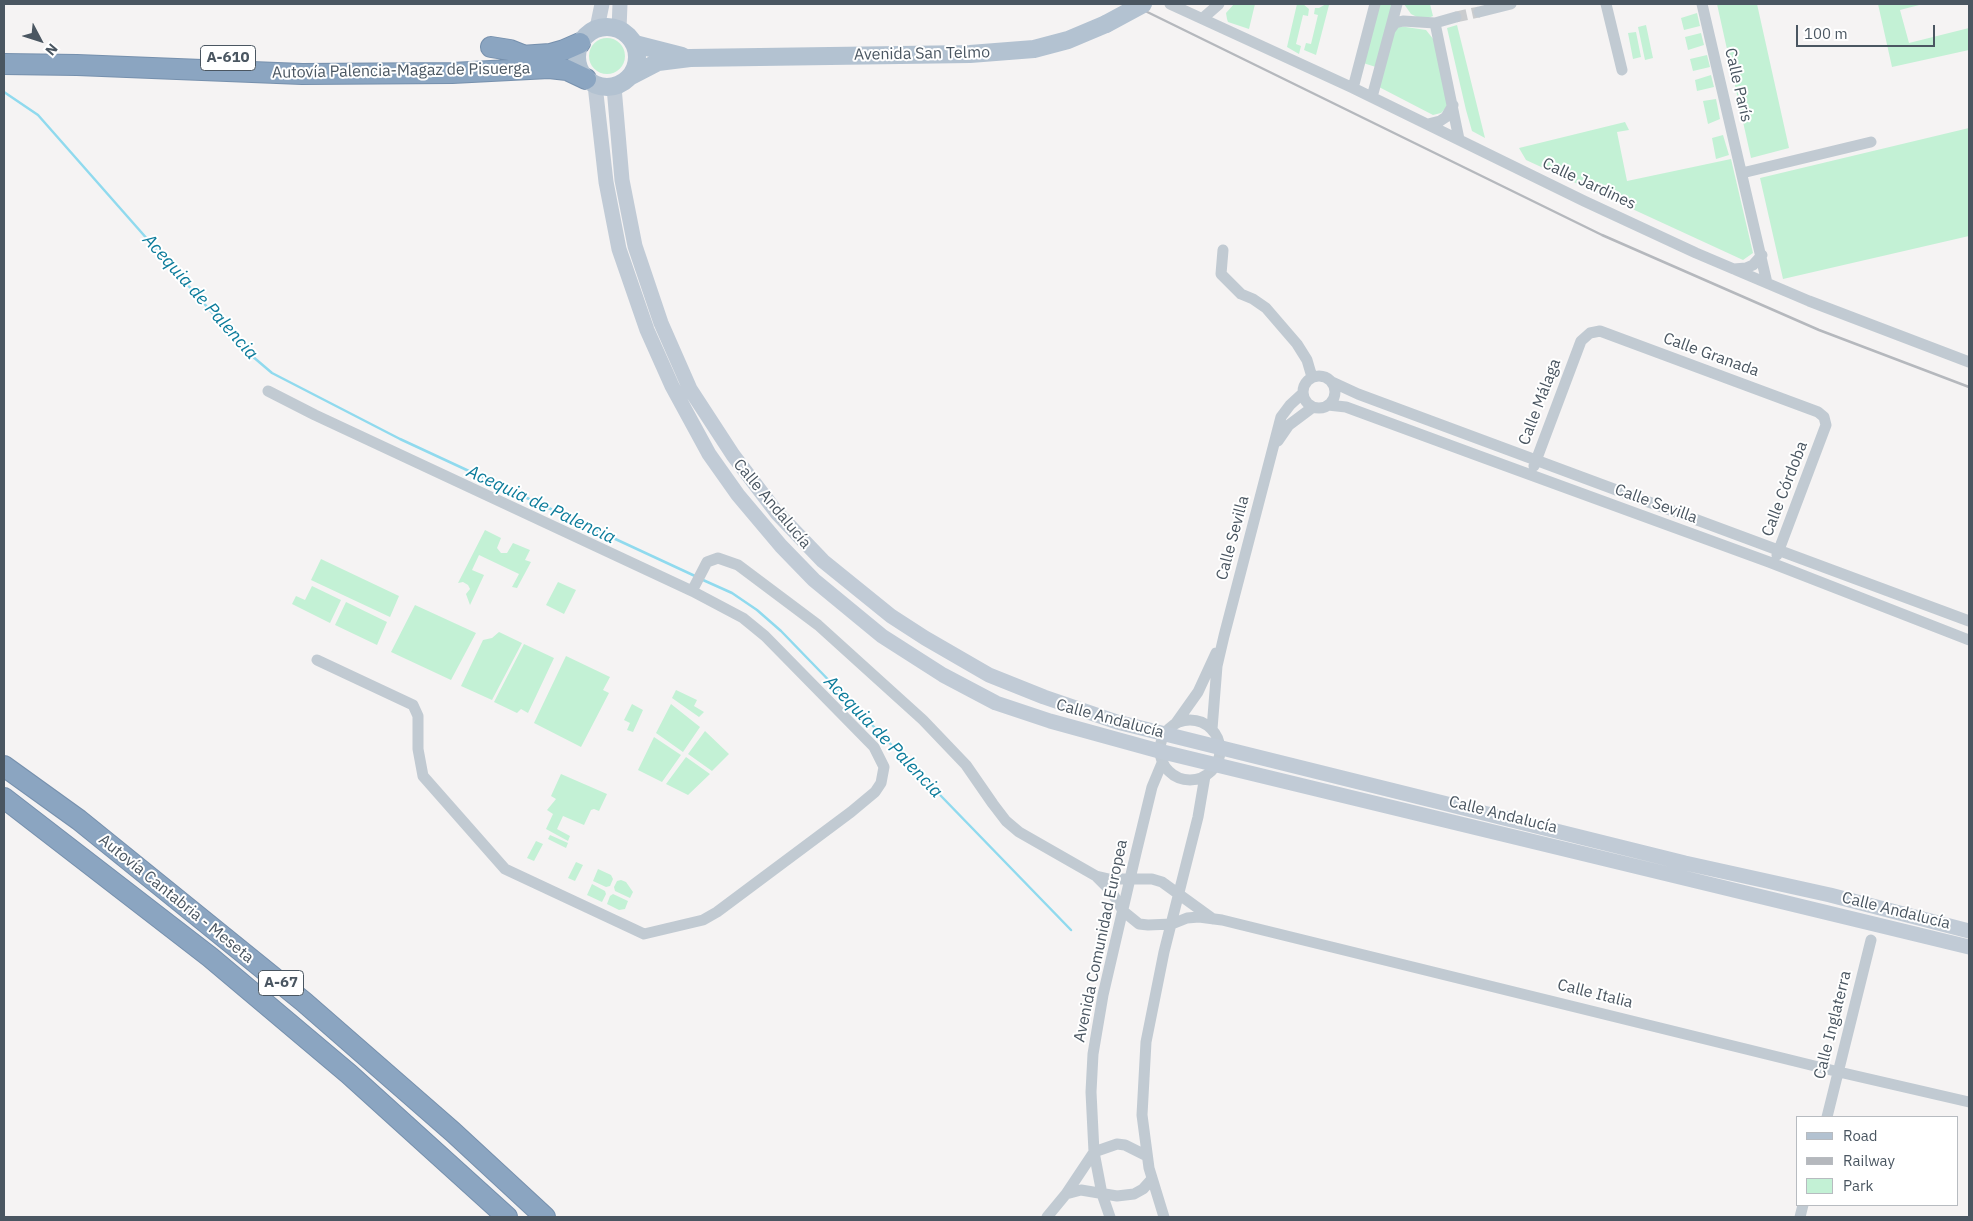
<!DOCTYPE html>
<html>
<head>
<meta charset="utf-8">
<style>
  body { margin:0 }
  #map { position:relative; width:1973px; height:1221px; overflow:hidden; background:#f5f3f3; font-family:"IBM Plex Sans",sans-serif }
  canvas { display:block }
  .frame { position:absolute; inset:0; border:5px solid #4a5661; pointer-events:none }
  .legend { position:absolute; left:1796px; top:1116px; width:162px; height:90px; box-sizing:border-box; background:#fff; border:1px solid #b7bbc0; margin:0; padding:6px 9px; list-style:none; font-size:15px; color:#4a5661 }
  .legend li { display:flex; align-items:center; gap:10px; height:25px }
  .legend b { width:25px; border:1px solid #b7bbc0 }
  .north { position:absolute; left:15px; top:15px; width:50px; height:50px; -webkit-text-stroke:4px #fff; paint-order:stroke; rotate:130deg; font-size:14px; font-weight:700; line-height:20px; text-align:center; color:#4a5661 }
  .north::after { content:''; display:block; margin:auto; width:18px; height:22px; background:#4a5661; clip-path:polygon(50% 0,100% 100%,50% 72%,0 100%) }
  .scale { position:absolute; left:1796px; top:25px; width:139px; height:22px; box-sizing:border-box; border:2px solid #4a5661; border-top:0; padding-left:6px; font-size:15px; line-height:18px; white-space:nowrap; color:#4a5661; -webkit-text-stroke:4px #fff; paint-order:stroke }
</style>
</head>
<body>
<div id="map">
<canvas width="1973" height="1221"></canvas>
<div class="frame"></div>
<ul class="legend">
<li><b style="height:6px;background:#b3c2d1"></b>Road</li>
<li><b style="height:6px;background:#b5b8bd"></b>Railway</li>
<li><b style="height:14px;background:#c3f1d5"></b>Park</li>
</ul>
<div class="north">N</div>
<div class="scale">100 m</div>
</div>
<script>
const ctx = document.querySelector('canvas').getContext('2d');
ctx.lineJoin = 'round';
function fillPath(path, color) { ctx.fillStyle = color; ctx.fill(path, 'evenodd'); }
const poly = rows => new Path2D(rows.map(r => 'M' + r).join(''));
function stroke(path, color, width, dash) { ctx.strokeStyle = color; ctx.lineWidth = width; ctx.lineCap = dash ? 'butt' : 'round'; ctx.setLineDash(dash || []); ctx.stroke(path); }
function drawText(font, color, halo, rows, align = 'center') {
  ctx.font = font + ' "IBM Plex Sans",sans-serif'; ctx.lineWidth = 4; ctx.setLineDash([]); ctx.textBaseline = 'middle'; ctx.strokeStyle = halo; ctx.fillStyle = color; for (const [text, x, y, turn = 0] of rows) {
    ctx.save(); ctx.translate(x, y); ctx.rotate((+turn || 0) * Math.PI / 180); ctx.textAlign = isNaN(turn) ? turn : align; if (halo) ctx.strokeText(text, 0, 0); ctx.fillText(text, 0, 0); ctx.restore();
  }
}
fillPath(poly([
  [1234,4,1255,4,1249,29,1228,22,1227,19,1226,13],
  [1297,4,1303,4,1309,9,1308,16,1303,15,1296,44,1301,46,1299,54,1287,47],
  [1326,4,1329,5,1316,55,1304,50,1306,43,1311,44,1318,15,1314,14,1315,8,1319,8],
  [1375,4,1396,4,1379,68,1360,62],
  [1404,4,1430,4,1433,16,1426,19,1419,18,1411,14],
  [1717,4,1757,4,1789,148,1751,158],
  [1878,4,1923,4,1900,10,1909,43,1969,28,1969,50,1892,67],
  [1697,13,1700,26,1684,30,1681,18],
  [1457,25,1485,138,1472,131,1466,110,1447,28],
  [1646,25,1653,58,1645,60,1638,27],
  [1399,26,1426,30,1434,40,1448,106,1441,113,1433,115,1379,87,1394,31],
  [1636,32,1641,57,1633,59,1628,33],
  [1701,33,1704,45,1688,50,1685,37],
  '589 56a18 18 0 1 1 36 0a18 18 0 1 1-36 0Z',
  [1707,55,1710,67,1693,71,1690,59],
  [1711,75,1714,87,1697,91,1695,80],
  [1716,99,1720,119,1708,124,1703,101],
  [1625,122,1629,130,1617,132,1627,181,1731,159,1753,253,1743,260,1526,160,1519,148],
  [1969,128,1969,236,1783,279,1760,178],
  [1723,135,1729,155,1716,159,1712,138],
  [485,530,501,538,497,548,501,553,507,553,513,543,530,550,525,560,531,562,517,588,512,587,519,574,479,555,472,570,484,575,470,605,466,594,470,589,468,585,463,582,458,583],
  [321,559,399,596,390,617,311,580],
  [558,582,576,590,564,614,546,605],
  [312,586,341,600,330,623,292,604,296,596,305,600],
  [346,602,387,622,377,645,335,625],
  [415,605,476,633,451,680,391,652],
  [499,632,522,643,492,700,461,686,483,640,492,638],
  [524,644,554,658,528,713,521,709,517,713,494,702],
  [566,656,610,677,603,690,609,693,581,747,534,723],
  [676,690,697,700,694,706,704,712,699,717,672,698],
  [632,704,643,710,633,732,627,730,630,723,624,720],
  [671,704,700,727,683,752,656,733],
  [705,731,729,754,712,771,688,754],
  [654,737,681,755,662,782,638,770],
  [686,757,710,774,688,795,666,784],
  [561,774,607,794,599,811,594,809,591,810,584,825,563,816,557,829,570,836,568,841,546,829,553,814,547,810,556,799,551,796],
  [550,835,568,843,566,848,548,839],
  [536,841,543,844,534,861,527,858],
  [576,862,583,865,575,881,568,878],
  [598,869,611,875,613,879,610,886,606,887,593,881],
  [621,880,626,882,633,892,630,898,615,891,614,887,617,881],
  [592,884,605,891,606,894,602,902,587,895],
  [613,894,628,901,625,909,619,910,607,904,610,896]
]), '#c3f1d5');
stroke(poly([
  [4,92,38,115,245,350,272,373,400,439,695,576],
  [703,580,732,593,757,610,781,631,1071,930]
]), '#90daee', 2.5);
stroke(poly([
  [1456,17,1479,12]
]), '#caccce', 11, [11, 5.5]);
const highway = poly([
  [491,47,510,50,525,56],
  [521,56,550,54,564,50,580,43],
  [4,64,77,65,302,74,452,73,549,68,567,70,586,79],
  [4,766,79,820,304,1002,453,1132,545,1217],
  [4,798,210,957,349,1074,507,1217]
]);
stroke(highway, '#7690ad', 22);
stroke(poly([
  [1170,4,1353,88,1584,201,1696,253,1809,301,1969,362],
  [1606,4,1622,70],
  [1702,4,1767,283],
  [1479,12,1511,4],
  [1203,18,1219,4],
  [1435,23,1459,139],
  [1390,30,1395,23,1403,21,1435,23,1456,17],
  [1353,88,1375,4],
  [1372,97,1397,4],
  [1428,124,1440,121,1446,117,1453,105],
  [1742,173,1871,142],
  [1223,250,1221,274,1241,294,1253,299,1266,308,1297,344,1307,360,1312,377],
  [1734,269,1746,268,1753,265,1762,255],
  '1303 392a16 16 0 1 1 32 0a16 16 0 1 1-32 0Z',
  [1332,382,1358,394,1969,621],
  [268,391,315,415,692,591],
  [1328,405,1346,407,1479,456,1769,562,1969,640],
  [1278,441,1289,425,1313,407],
  [1534,466,1581,341,1590,333,1600,331,1818,412,1824,417,1826,425,1777,555],
  [317,660,413,705,418,716,418,749,423,776,505,869,644,934,703,920,717,912,851,812,875,792,881,783,884,767,874,747,765,636,743,618,692,591,707,562,718,558,738,565,818,625,923,720,966,765,993,804,1006,821,1019,832,1096,876,1109,879,1152,879,1162,882,1213,919],
  '1160 750a30 30 0 1 1 60 0a30 30 0 1 1-60 0Z',
  [1176,723,1198,692,1216,653],
  [1212,729,1217,666,1224,636,1281,417,1290,405,1303,393],
  [1097,877,1111,891,1123,911,1139,924,1148,925,1172,924,1187,918,1199,917,1222,920,1839,1072,1969,1102],
  [1827,1117,1871,940],
  [1066,1194,1081,1190,1117,1196,1134,1194,1143,1189,1152,1179],
  [1047,1217,1066,1194,1094,1152,1117,1144,1125,1145,1147,1156],
  [1110,1217,1102,1194,1094,1152,1091,1092,1093,1054,1103,995,1136,853,1152,787,1162,763],
  [1164,1217,1149,1168,1142,1115,1146,1042,1164,952,1198,817,1205,776],
  [1800,1217,1803,1205]
]), '#c1cad2', 11);
stroke(poly([
  [597,28,602,4],
  [619,29,620,4],
  [595,85,606,182,619,249,647,330,672,386,709,454,738,495,781,546,814,580,882,636,943,675,996,703,1050,721,1159,751,1969,947],
  [614,87,622,180,635,246,661,323,690,389,733,455,777,513,823,561,891,616,925,638,989,675,1044,697,1117,722,1685,863,1830,895,1969,931]
]), '#c1cbd6', 15);
stroke(poly([
  '577 57a30 30 0 1 1 60 0a30 30 0 1 1-60 0Z',
  [635,44,682,56],
  [631,76,658,62,690,58,970,54,1034,49,1068,40,1106,24]
]), '#b3c2d1', 18);
stroke(highway, '#8ba5c1', 20);
stroke(poly([
  [1131,4,1602,235,1819,330,1969,387]
]), '#b5b8bd', 2.5);
stroke(poly([
  [1106,24,1143,4]
]), '#b3c2d1', 18);
for (const [x, y, w] of [
  [228,58,55],
  [281,983,45]
]) { const box = new Path2D(); box.roundRect(x - w / 2, y - 12.5, w, 25, 4); ctx.fillStyle = '#fff'; ctx.fill(box); stroke(box, '#4a5661', 1); }
drawText('bold 15px', '#4a5661', null, [
  ["A-610",228,58],
  ["A-67",281,983]
]);
drawText('16px', '#4a5661', '#fff', [
  ["Avenida San Telmo",922,54,-1],
  ["Autovía Palencia-Magaz de Pisuerga",401,71,-1],
  ["Calle París",1738,85,77],
  ["Calle Jardines",1589,184,25],
  ["Calle Granada",1711,355,20],
  ["Calle Málaga",1540,402,-69],
  ["Calle Córdoba",1785,489,-69],
  ["Calle Andalucía",772,504,50],
  ["Calle Sevilla",1656,504,20],
  ["Calle Sevilla",1233,538,-75],
  ["Calle Andalucía",1110,719,15],
  ["Calle Andalucía",1503,815,14],
  ["Autovía Cantabria - Meseta",176,899,39],
  ["Calle Andalucía",1896,911,14],
  ["Avenida Comunidad Europea",1101,941,-78],
  ["Calle Italia",1595,994,14],
  ["Calle Inglaterra",1833,1025,-76]
]);
drawText('italic 18px', '#0c7c9b', '#fff', [
  ["Acequia de Palencia",200,297,48],
  ["Acequia de Palencia",541,505,25],
  ["Acequia de Palencia",883,737,46]
]);
</script>
</body>
</html>
